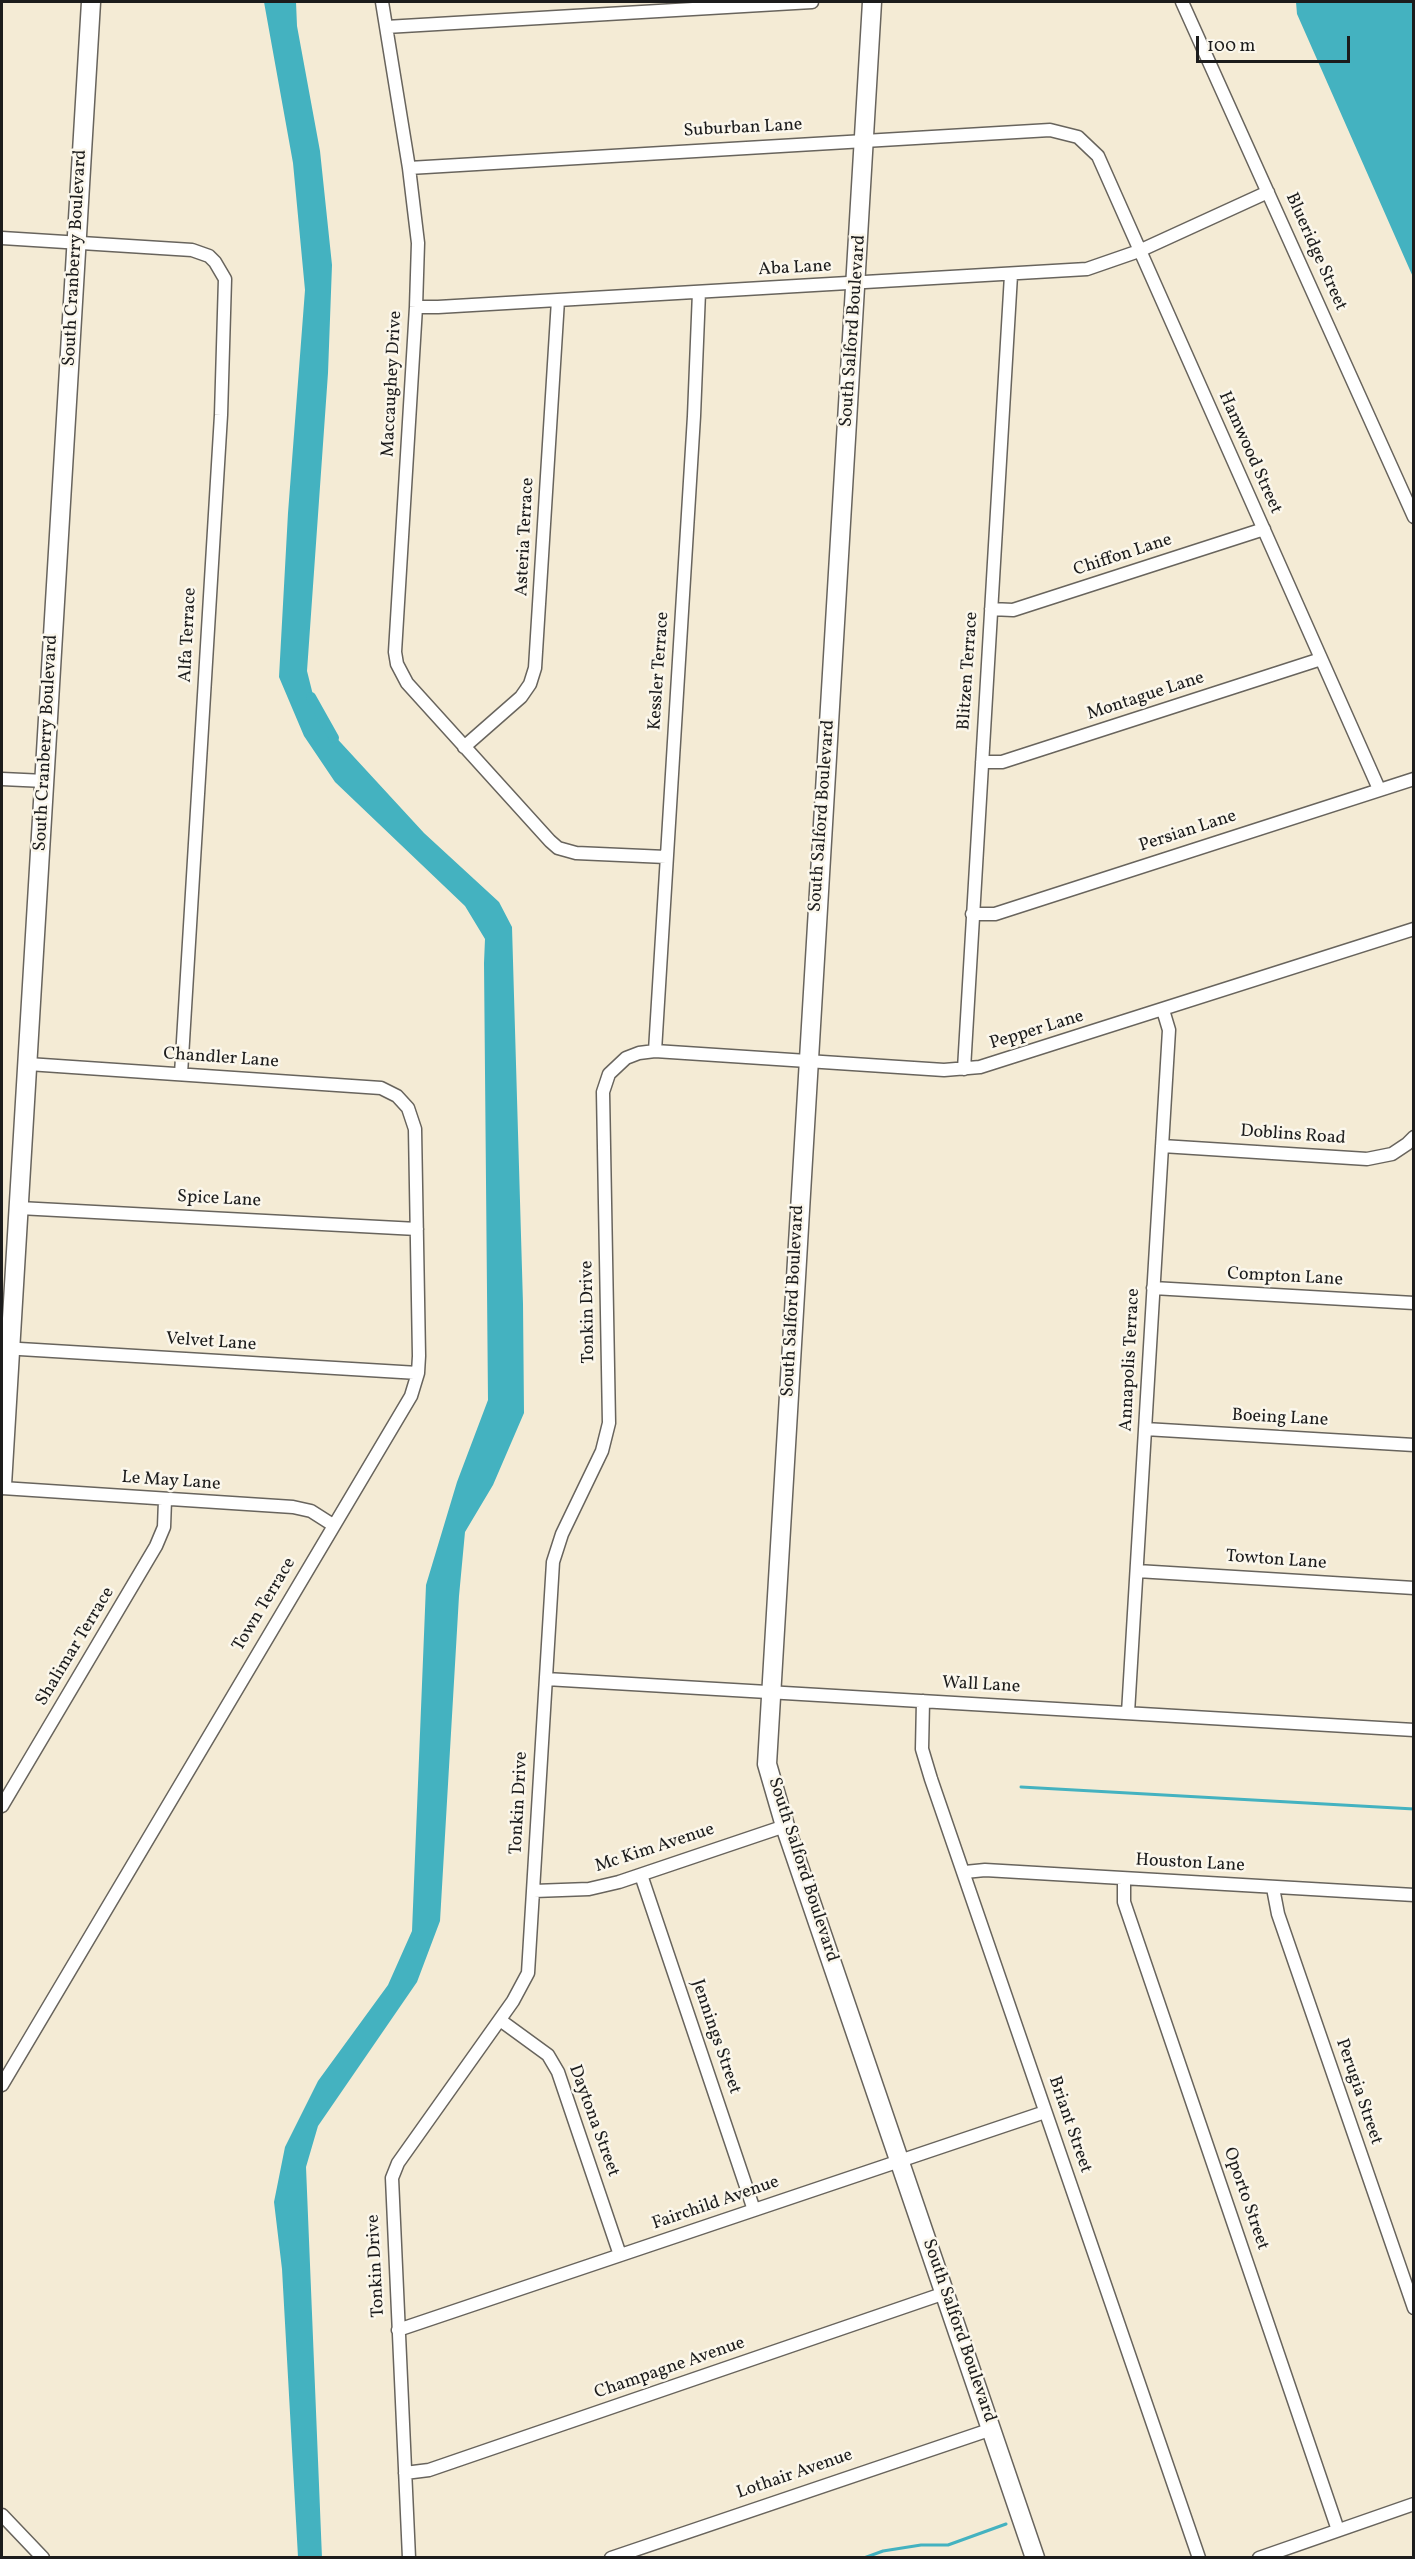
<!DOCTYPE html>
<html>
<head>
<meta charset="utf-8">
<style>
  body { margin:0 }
  #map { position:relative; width:1415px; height:2559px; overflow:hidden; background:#f4ebd5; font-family:Vollkorn,serif }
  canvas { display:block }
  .frame { position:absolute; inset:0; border:3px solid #1c1c1c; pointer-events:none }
  .scale { position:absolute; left:1196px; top:36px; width:154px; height:27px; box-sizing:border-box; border:3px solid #1c1c1c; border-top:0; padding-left:8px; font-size:18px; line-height:21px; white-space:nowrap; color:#1c1c1c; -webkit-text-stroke:4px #fbf7ec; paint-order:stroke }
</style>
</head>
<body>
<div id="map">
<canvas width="1415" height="2559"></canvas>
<div class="frame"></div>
<div class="scale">100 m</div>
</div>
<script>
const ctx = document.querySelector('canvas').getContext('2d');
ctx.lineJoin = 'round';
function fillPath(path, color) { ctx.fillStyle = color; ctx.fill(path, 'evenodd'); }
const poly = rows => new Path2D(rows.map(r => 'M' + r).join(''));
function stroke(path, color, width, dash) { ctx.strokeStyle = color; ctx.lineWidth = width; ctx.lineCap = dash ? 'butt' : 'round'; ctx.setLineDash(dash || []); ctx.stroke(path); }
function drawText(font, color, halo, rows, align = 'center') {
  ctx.font = font + ' Vollkorn,serif'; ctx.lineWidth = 5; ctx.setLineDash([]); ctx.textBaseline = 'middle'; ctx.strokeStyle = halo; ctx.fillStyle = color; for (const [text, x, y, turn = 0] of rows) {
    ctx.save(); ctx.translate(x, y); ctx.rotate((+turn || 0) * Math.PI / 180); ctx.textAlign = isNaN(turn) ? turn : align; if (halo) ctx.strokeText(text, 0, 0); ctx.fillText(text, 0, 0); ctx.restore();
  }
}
fillPath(poly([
  [264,2,296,2,297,26,320,151,332,265,328,373,307,671,319,719,424,833,499,902,512,927,523,1304,524,1413,493,1485,465,1532,459,1596,440,1921,417,1982,318,2126,306,2167,322,2558,298,2557,282,2269,274,2202,285,2147,318,2081,388,1985,412,1931,426,1585,457,1482,488,1400,484,963,485,939,465,906,335,782,304,736,279,677,288,513,305,290,293,163],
  [1296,2,1413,2,1413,277,1297,14]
]), '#44b2c0');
stroke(poly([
  [1021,1787,1414,1809],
  [864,2558,883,2551,921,2545,948,2545,1006,2524]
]), '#44b2c0', 3);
stroke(poly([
  [311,697,334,738]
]), '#44b2c0', 10);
const street = poly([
  [382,2,409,168,418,243,416,307,395,652,397,664,407,683,550,841,558,848,576,853,666,857],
  [1182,2,1414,517],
  [386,27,812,2],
  [409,168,1050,130,1078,137,1098,156,1379,789],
  [2,238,192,250,209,256,215,262,225,279,221,415,181,1074],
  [416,307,438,307,1087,269,1139,251,1268,192],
  [991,609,1013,610,1264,529],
  [464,747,521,697,530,684,535,668,558,300],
  [982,762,1002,762,1321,659],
  [2,779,45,781],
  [972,914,995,914,1414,779],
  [655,1051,694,416,699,292],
  [964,1069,1011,275],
  [1162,1146,1367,1159,1392,1154,1407,1144,1414,1137],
  [19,1208,417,1229],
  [1153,1288,1414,1303],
  [3,1348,418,1373],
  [1145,1429,1414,1445],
  [2,1488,293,1507,311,1511,333,1525],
  [1137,1571,1414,1588],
  [546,1679,1414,1730],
  [923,1701,922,1749,931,1779,1199,2558],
  [1128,1713,1169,1030,1163,1010],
  [2,1806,156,1546,164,1527,165,1500],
  [965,1872,985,1870,1414,1895],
  [641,1875,754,2210],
  [1124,1879,1124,1902,1338,2530],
  [1273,1888,1278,1914,1414,2308],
  [534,1891,589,1889,619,1882,785,1826],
  [500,2020,548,2055,558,2072,620,2255],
  [2,2085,411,1396,418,1373,419,1356,415,1129,408,1108,397,1096,381,1088,28,1064],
  [398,2330,1045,2112],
  [405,2473,429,2470,945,2293],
  [2,2515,43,2558],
  [409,2558,392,2178,398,2163,513,2001,528,1973,553,1562,562,1534,602,1451,609,1423,603,1092,609,1074,626,1058,639,1053,655,1051,944,1070,980,1067,1414,929],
  [611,2558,992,2429],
  [1259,2558,1414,2504]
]);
const secondary = poly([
  [872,2,767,1764,785,1826,1035,2558],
  [2,1485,91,2]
]);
stroke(street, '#68645d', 15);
stroke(secondary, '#68645d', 21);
stroke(street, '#fff', 12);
stroke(secondary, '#fff', 18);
drawText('18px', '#1c1c1c', '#fbf7ec', [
  ["Suburban Lane",743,129,-3],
  ["Blueridge Street",1315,252,66],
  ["South Cranberry Boulevard",76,258,-87],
  ["Aba Lane",795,269,-3],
  ["South Salford Boulevard",854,331,-86],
  ["Maccaughey Drive",393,384,-87],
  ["Hamwood Street",1249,453,66],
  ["Asteria Terrace",526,537,-87],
  ["Chiffon Lane",1123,556,-18],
  ["Alfa Terrace",189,635,-87],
  ["Kessler Terrace",660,671,-86],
  ["Blitzen Terrace",969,671,-86],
  ["Montague Lane",1146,697,-18],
  ["South Cranberry Boulevard",47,743,-87],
  ["South Salford Boulevard",823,816,-86],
  ["Persian Lane",1188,832,-18],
  ["Pepper Lane",1037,1031,-17],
  ["Chandler Lane",221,1059,4],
  ["Doblins Road",1293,1136,4],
  ["Spice Lane",219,1200,3],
  ["Compton Lane",1285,1278,3],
  ["South Salford Boulevard",794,1301,-87],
  ["Tonkin Drive",589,1312,-91],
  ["Velvet Lane",211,1343,4],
  ["Annapolis Terrace",1131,1360,-87],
  ["Boeing Lane",1280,1419,3],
  ["Le May Lane",171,1482,4],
  ["Towton Lane",1276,1561,4],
  ["Town Terrace",265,1605,-59],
  ["Shalimar Terrace",76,1647,-59],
  ["Wall Lane",981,1686,3],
  ["Tonkin Drive",520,1803,-87],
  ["Mc Kim Avenue",655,1849,-18],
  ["Houston Lane",1190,1864,3],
  ["South Salford Boulevard",802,1870,72],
  ["Jennings Street",715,2037,71],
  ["Perugia Street",1358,2092,71],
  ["Daytona Street",593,2121,70],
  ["Briant Street",1069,2125,71],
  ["Oporto Street",1245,2199,71],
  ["Fairchild Avenue",716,2204,-19],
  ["Tonkin Drive",377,2266,-93],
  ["South Salford Boulevard",958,2331,71],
  ["Champagne Avenue",670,2369,-19],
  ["Lothair Avenue",795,2475,-19]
]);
</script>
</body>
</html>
